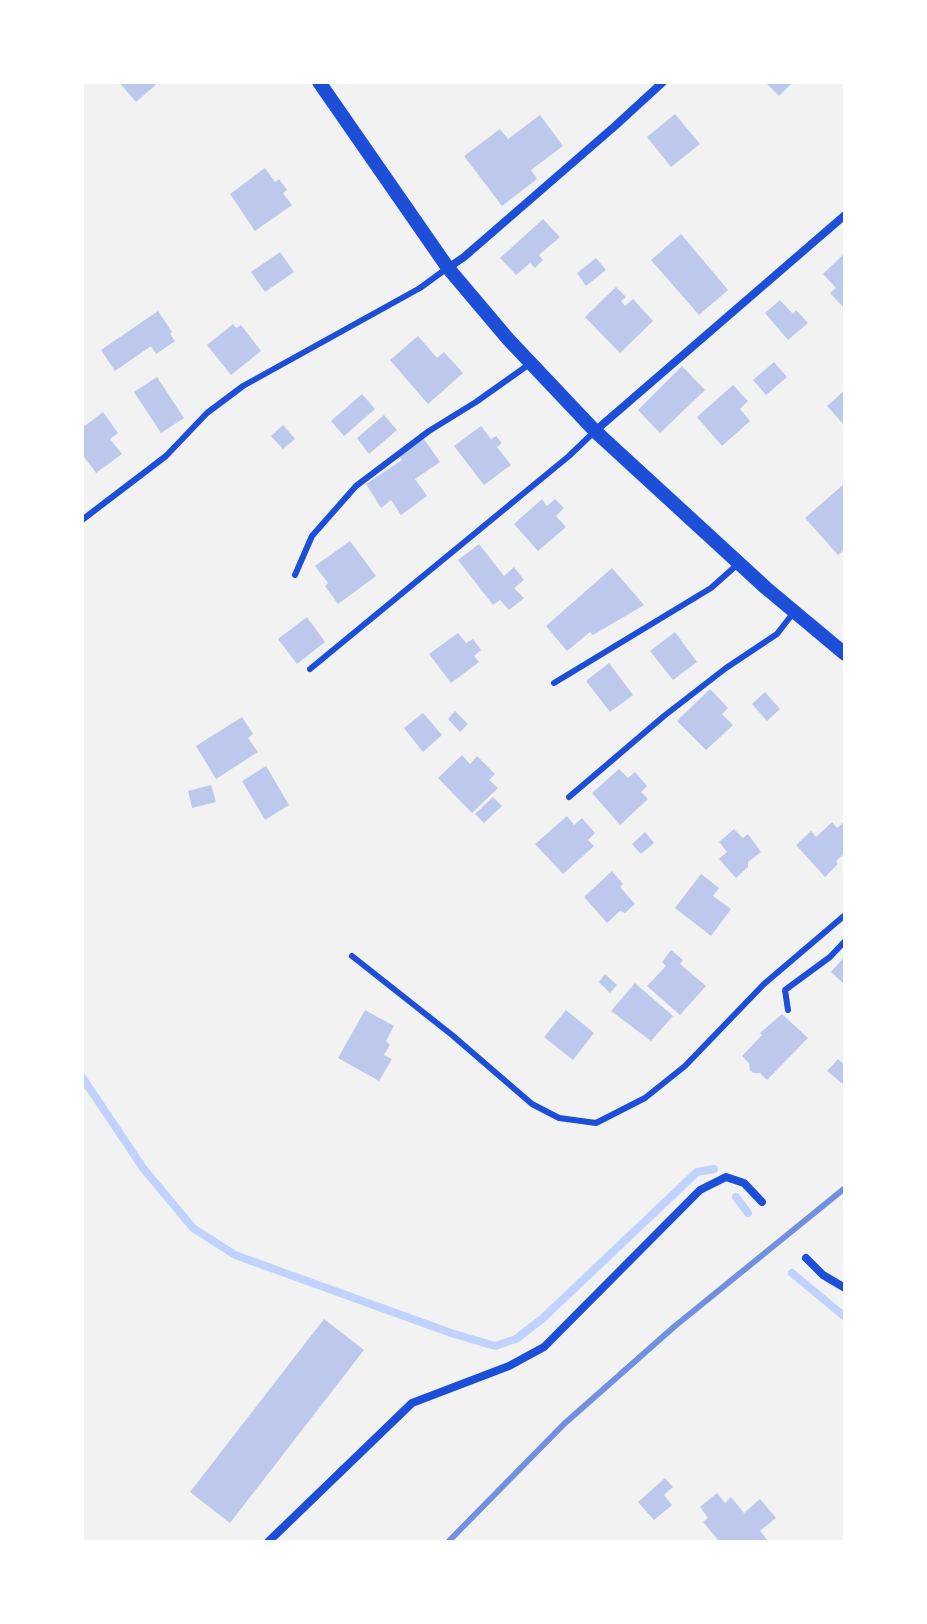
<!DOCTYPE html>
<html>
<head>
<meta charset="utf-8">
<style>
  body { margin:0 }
  #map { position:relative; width:927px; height:1624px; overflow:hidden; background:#f2f2f2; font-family:"Crimson Pro",serif }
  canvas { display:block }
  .frame { position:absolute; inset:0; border:84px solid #fff; pointer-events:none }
</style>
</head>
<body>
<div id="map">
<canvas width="927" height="1624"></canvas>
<div class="frame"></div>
</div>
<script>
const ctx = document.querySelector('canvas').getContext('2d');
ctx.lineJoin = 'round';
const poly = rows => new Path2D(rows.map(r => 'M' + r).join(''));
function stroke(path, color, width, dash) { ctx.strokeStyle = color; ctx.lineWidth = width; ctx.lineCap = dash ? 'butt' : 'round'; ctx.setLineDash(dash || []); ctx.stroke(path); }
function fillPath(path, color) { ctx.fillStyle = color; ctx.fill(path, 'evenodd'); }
stroke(poly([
  [82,1077,143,1168,193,1228,235,1255,451,1333,495,1346,516,1339,542,1319,697,1172,714,1169],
  [736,1197,748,1213],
  [792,1273,845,1317]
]), '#bfd3fe', 8);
fillPath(poly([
  [119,82,159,82,136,102],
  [765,82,793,82,779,96],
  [675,114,700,144,671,167,647,137],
  [540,115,563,146,531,170,537,179,502,206,464,156,500,129,508,139],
  [265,168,275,182,279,179,287,190,283,193,292,205,255,231,230,194],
  [543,219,560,237,539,255,543,260,535,268,530,263,516,275,500,258],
  [681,234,728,290,699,315,651,260],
  [280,252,294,272,265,292,251,272],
  [845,253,845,309,830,293,836,288,823,274],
  [596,258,606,270,586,286,577,273],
  [616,287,626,297,621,301,625,306,633,299,653,321,620,353,585,317],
  [780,300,793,314,796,310,808,323,788,340,765,313],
  [158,311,172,332,170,334,175,341,156,354,151,346,115,371,101,350],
  [233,324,236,328,241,325,261,351,231,375,207,345],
  [418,336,437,358,444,352,463,373,428,404,390,360],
  [774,362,787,377,766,395,753,380],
  [682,366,705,390,660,433,638,410],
  [157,377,184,418,161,433,134,392],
  [733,385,748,401,740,409,750,421,722,446,697,417],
  [845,390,845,426,827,406],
  [362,394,375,409,344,436,331,421],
  [103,412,118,433,110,439,122,454,96,473,82,454,82,428],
  [384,415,397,430,369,454,357,438],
  [283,425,295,439,283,449,271,436],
  [481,426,491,439,496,436,502,443,497,447,511,465,484,485,454,446],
  [424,439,440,462,415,479,427,496,401,515,391,500,381,508,366,484,402,460,399,456],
  [845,483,845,549,838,555,805,518],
  [542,499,547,506,555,499,564,508,556,516,566,527,538,551,514,524],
  [350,541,376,576,338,604,325,586,328,583,315,566],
  [479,544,504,576,514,567,524,580,514,588,524,598,509,610,500,600,493,605,458,560],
  [612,568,644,605,593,635,590,632,567,651,546,626],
  [307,617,325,642,297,664,278,639],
  [675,632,697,662,673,680,650,651],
  [458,633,466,643,473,639,481,650,474,656,479,662,451,683,429,654],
  [609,663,633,695,610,712,586,681],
  [710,689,728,708,722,714,733,725,706,750,677,721],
  [765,692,780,709,767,721,752,704],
  [455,711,468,724,460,732,448,719],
  [423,713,442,735,423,752,404,728],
  [242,717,253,734,248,738,258,752,216,779,196,746],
  [462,755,470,764,477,756,495,774,489,780,498,788,472,813,438,778],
  [266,766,289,805,265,820,242,781],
  [619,769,628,778,635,772,647,786,641,792,648,799,620,825,592,793],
  [211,785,216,802,192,808,188,791],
  [493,797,502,806,484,823,475,814],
  [567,816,574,825,582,818,595,833,588,840,594,846,563,874,535,844],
  [845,821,845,853,836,861,838,864,825,877,796,845,811,831,816,837,832,822,837,828],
  [734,829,743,838,748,834,761,852,748,862,748,867,736,878,719,859,727,852,719,842],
  [645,832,654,843,641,854,632,844],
  [612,871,623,884,620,887,635,904,625,913,620,911,607,923,584,897],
  [701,874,719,888,713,896,731,909,711,936,675,908],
  [671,950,683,960,680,964,706,986,680,1015,647,986,666,966,662,962],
  [845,956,845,985,831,972],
  [605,974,617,985,610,993,599,982],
  [635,983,673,1016,651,1041,611,1011],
  [365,1010,394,1026,386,1041,390,1045,384,1055,392,1059,379,1081,338,1058],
  [566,1010,594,1033,573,1060,544,1037],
  [782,1014,808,1038,767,1080,760,1073,753,1073,750,1070,749,1063,742,1056,762,1035,760,1033],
  [838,1059,845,1065,843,1084,827,1071],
  [324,1319,364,1350,230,1523,190,1492],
  [665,1478,673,1487,664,1495,672,1505,654,1520,638,1502],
  [717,1493,725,1503,731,1497,744,1513,760,1499,776,1518,760,1531,769,1542,720,1542,703,1522,708,1518,700,1507]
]), '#bdc9ec');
stroke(poly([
  [82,520,166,456,207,413,243,386,420,288,446,269],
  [295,575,312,536,356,486,429,431,476,402,531,363],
  [310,669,569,456,595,431],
  [554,683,711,588,738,564],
  [569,797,664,716,726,668,777,634,794,612],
  [352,956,452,1035,532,1104,559,1118,596,1123,645,1098,685,1066,764,984,845,915],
  [788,1010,785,990,830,957,845,941]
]), '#1d4ed8', 6);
stroke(poly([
  [448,268,464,257,615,126,663,82],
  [595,431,845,215],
  [806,1258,823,1275,845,1288],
  [268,1542,412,1403,509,1366,544,1347,700,1190,726,1177,744,1183,762,1202]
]), '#1d4ed8', 8);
stroke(poly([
  [319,82,448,268,508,339,595,431,766,588,845,654]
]), '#1d4ed8', 14);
stroke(poly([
  [448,1542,564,1424,675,1326,845,1188]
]), '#7290e2', 6);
</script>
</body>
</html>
